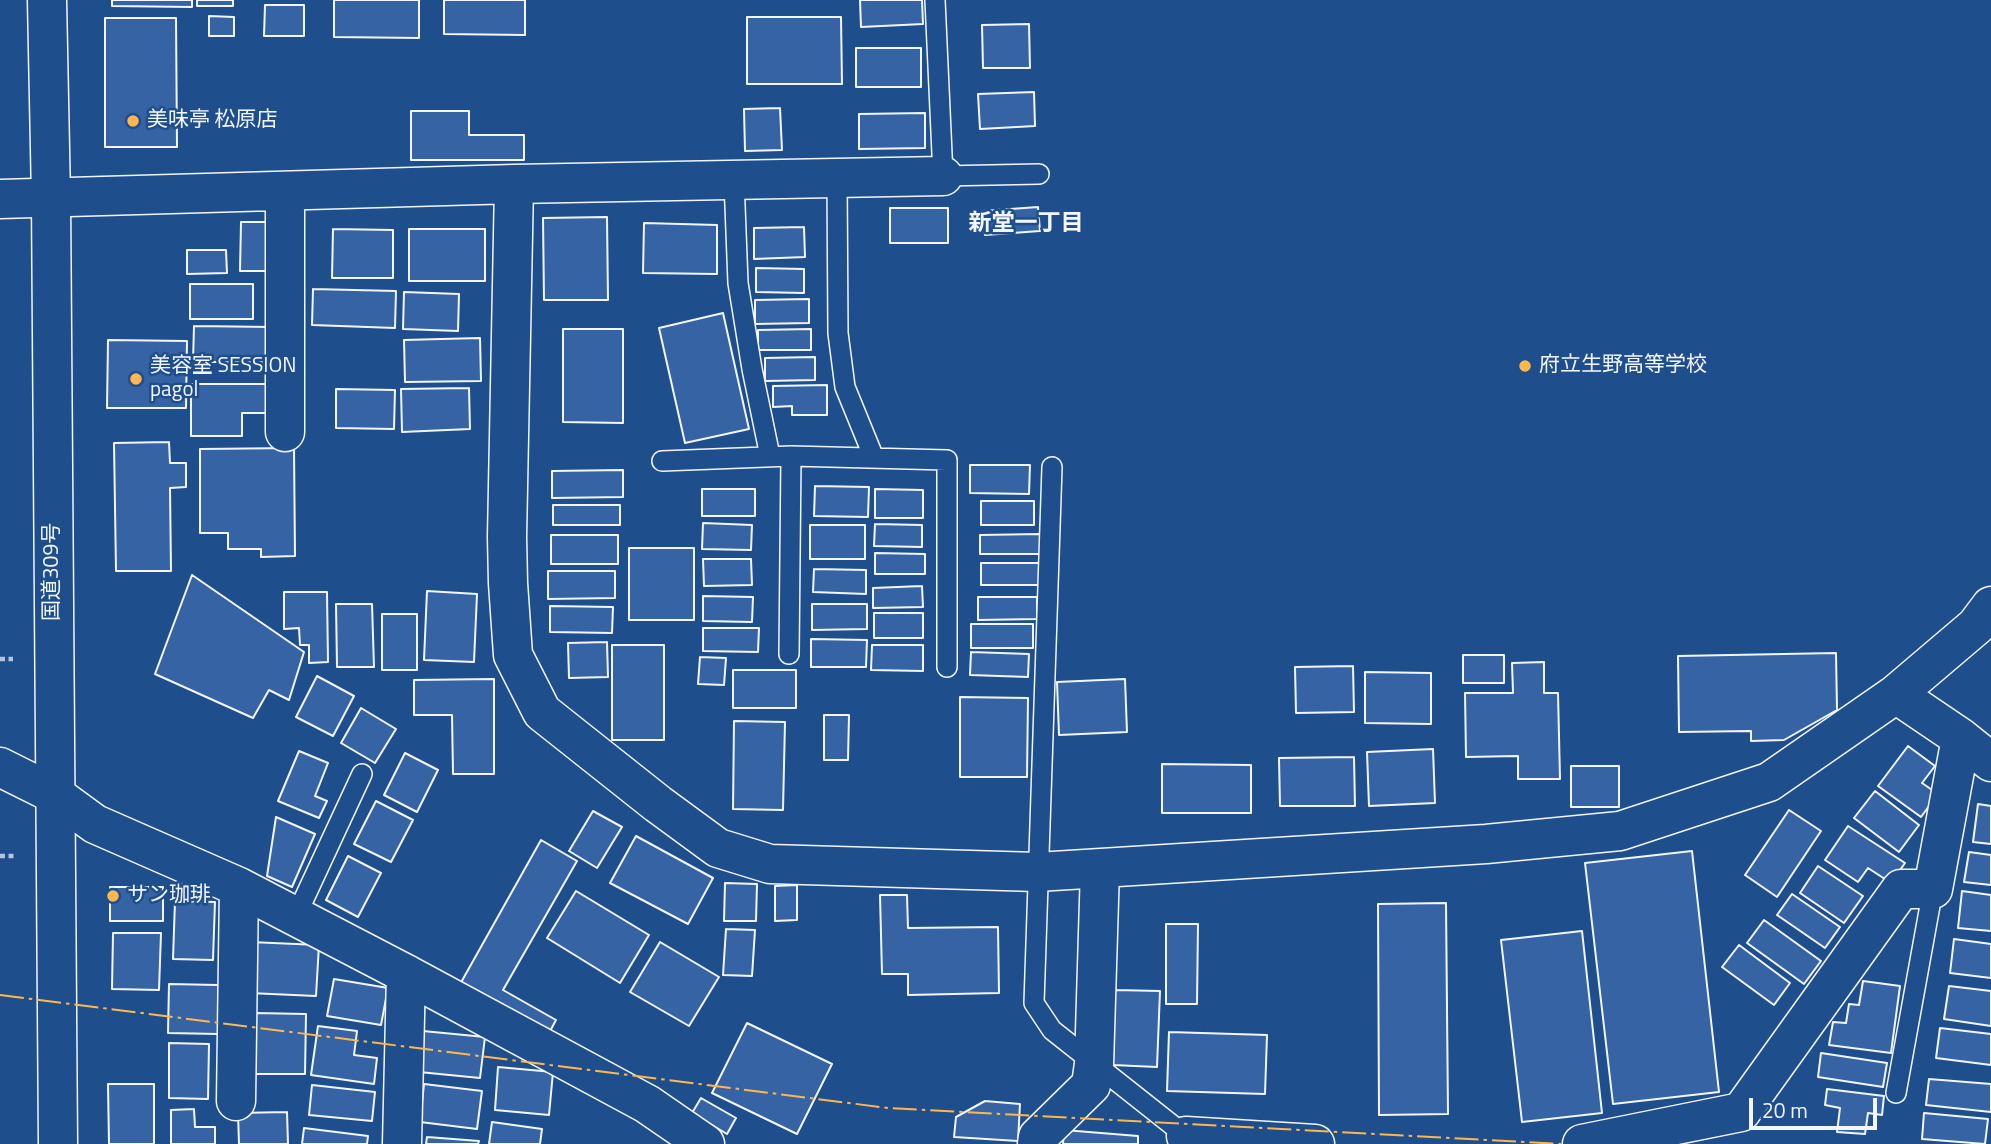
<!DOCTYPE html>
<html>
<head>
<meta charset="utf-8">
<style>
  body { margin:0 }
  #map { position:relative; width:1991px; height:1144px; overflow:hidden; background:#1f4e8c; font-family:"Titillium Web",sans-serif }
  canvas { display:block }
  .scale { position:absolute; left:1749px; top:1098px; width:128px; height:32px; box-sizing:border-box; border:4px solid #f2f6ff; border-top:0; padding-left:9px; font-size:21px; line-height:24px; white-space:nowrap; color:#f2f6ff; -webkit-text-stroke:5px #1f4e8c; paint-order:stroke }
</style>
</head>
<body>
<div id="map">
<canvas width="1991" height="1144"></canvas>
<div class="scale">20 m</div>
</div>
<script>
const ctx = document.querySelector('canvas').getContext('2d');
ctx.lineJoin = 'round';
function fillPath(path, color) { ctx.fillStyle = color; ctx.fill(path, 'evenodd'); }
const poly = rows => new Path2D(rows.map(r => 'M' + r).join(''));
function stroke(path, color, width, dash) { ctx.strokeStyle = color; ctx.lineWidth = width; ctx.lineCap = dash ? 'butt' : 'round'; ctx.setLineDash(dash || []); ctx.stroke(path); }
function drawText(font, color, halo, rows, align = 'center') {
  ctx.font = font + ' "Titillium Web","Noto Sans JP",sans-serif'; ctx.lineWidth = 5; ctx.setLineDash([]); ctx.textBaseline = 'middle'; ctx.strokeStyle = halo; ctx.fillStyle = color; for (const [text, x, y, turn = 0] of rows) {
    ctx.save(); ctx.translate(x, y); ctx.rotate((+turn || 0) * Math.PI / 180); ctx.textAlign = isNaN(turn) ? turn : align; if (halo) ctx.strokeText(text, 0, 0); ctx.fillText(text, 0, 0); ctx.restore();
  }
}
const building = poly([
  [112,0,192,0,192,7,112,6,112,0],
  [197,0,233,0,233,6,197,6,197,0],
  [334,0,419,0,419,38,334,37,334,0],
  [444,0,525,0,525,35,444,34,444,0],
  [860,0,922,0,923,24,861,27,860,0],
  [265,5,304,5,304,36,264,36,265,5],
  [209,16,234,17,234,36,209,36,209,16],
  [747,17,841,17,842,84,747,84,747,17],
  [105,18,176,18,177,147,105,147,105,18],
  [1029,24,1030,68,983,68,982,25,1029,24],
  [856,48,921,48,921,87,856,87,856,48],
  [1034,92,1035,126,980,129,978,94,1034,92],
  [780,108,782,150,745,151,744,109,780,108],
  [411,111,469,111,469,135,524,135,524,160,411,160,411,111],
  [925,113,925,148,859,149,859,114,925,113],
  [1038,207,1040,231,985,235,983,211,1038,207],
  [890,208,948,208,948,243,890,243,890,208],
  [607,217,608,300,544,300,543,218,607,217],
  [241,222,271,222,270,271,240,271,241,222],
  [644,223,717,225,717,274,643,273,644,223],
  [804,227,805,257,754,259,754,228,804,227],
  [333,229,393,230,393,278,332,278,333,229],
  [409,229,485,229,485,281,409,281,409,229],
  [187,250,226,250,227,273,187,274,187,250],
  [756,268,804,269,804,293,756,292,756,268],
  [190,284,253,284,253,319,190,319,190,284],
  [313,289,396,291,395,328,312,325,313,289],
  [404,292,459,294,458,331,403,329,404,292],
  [809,299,809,323,755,324,755,300,809,299],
  [723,313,749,429,685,443,659,328,723,313],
  [194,326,272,327,271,362,193,362,194,326],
  [563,329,623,329,623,423,563,422,563,329],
  [811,329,811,350,758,350,758,330,811,329],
  [480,338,481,381,405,382,404,340,480,338],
  [108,340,187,341,186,408,107,408,108,340],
  [815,357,815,380,765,381,765,358,815,357],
  [191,384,276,384,276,413,242,413,242,436,191,436,191,384],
  [827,385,827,415,792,415,792,406,773,407,773,386,827,385],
  [469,388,470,429,402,432,401,389,469,388],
  [336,389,395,390,394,429,336,428,336,389],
  [169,442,170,463,186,463,186,487,170,488,171,571,116,571,114,443,169,442],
  [294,448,295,556,261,557,261,549,228,549,228,533,200,533,200,449,294,448],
  [970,465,1030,465,1029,494,970,493,970,465],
  [623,470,623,497,552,498,552,471,623,470],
  [815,486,869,487,868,517,814,516,815,486],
  [702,489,755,489,755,516,702,516,702,489],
  [875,489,923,490,923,518,875,518,875,489],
  [981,501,1034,501,1034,525,981,525,981,501],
  [553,505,620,505,620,525,553,525,553,505],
  [703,523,752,525,751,550,702,549,703,523],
  [875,524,922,525,922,547,874,546,875,524],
  [810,525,865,525,865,559,810,559,810,525],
  [1040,534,1040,554,980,554,980,535,1040,534],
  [551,535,618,535,618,564,551,564,551,535],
  [629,548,694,548,694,620,629,620,629,548],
  [875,553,925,554,925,574,875,574,875,553],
  [703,559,751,559,752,585,704,586,703,559],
  [981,563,1039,563,1039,585,981,585,981,563],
  [814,569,866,570,866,594,813,592,814,569],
  [548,571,615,571,615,598,548,599,548,571],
  [192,575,304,652,289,700,269,690,253,718,155,674,192,575],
  [922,586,923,607,873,608,873,588,922,586],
  [427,591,477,594,474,662,424,660,427,591],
  [284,592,327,592,328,662,309,663,309,645,300,645,299,628,284,629,284,592],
  [703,596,753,597,752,622,703,621,703,596],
  [978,597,1037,597,1037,619,978,620,978,597],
  [336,604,372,604,374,667,337,667,336,604],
  [812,604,867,604,867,629,812,630,812,604],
  [550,606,613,607,612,633,550,632,550,606],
  [874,613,923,613,923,638,874,638,874,613],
  [382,614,417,614,417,670,382,670,382,614],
  [971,624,1033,624,1033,648,971,648,971,624],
  [703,628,759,628,758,652,703,651,703,628],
  [811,639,867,640,866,667,811,667,811,639],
  [607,642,608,677,569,678,568,643,607,642],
  [612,645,664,645,664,740,612,740,612,645],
  [872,645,923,645,923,671,871,670,872,645],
  [971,652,1029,654,1028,677,970,675,971,652],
  [1836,653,1837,710,1784,740,1751,741,1751,731,1679,732,1678,656,1836,653],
  [1463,655,1504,655,1504,683,1463,683,1463,655],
  [700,657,726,658,724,685,698,684,700,657],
  [1544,662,1544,693,1558,693,1560,779,1518,779,1518,756,1466,757,1465,693,1513,693,1512,663,1544,662],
  [1353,666,1354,712,1296,713,1295,667,1353,666],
  [733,670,796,670,796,708,733,708,733,670],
  [1365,672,1431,673,1431,724,1365,723,1365,672],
  [317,676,354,696,333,736,296,717,317,676],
  [494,679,494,774,453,774,452,715,414,715,414,680,494,679],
  [1125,679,1127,732,1059,735,1057,682,1125,679],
  [960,697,1028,698,1027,777,960,777,960,697],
  [361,708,396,729,375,763,341,743,361,708],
  [824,715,849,715,848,760,824,760,824,715],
  [734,721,785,722,783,810,733,809,734,721],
  [1908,746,1935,766,1922,783,1938,794,1921,817,1878,786,1908,746],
  [1433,749,1435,803,1369,806,1367,752,1433,749],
  [299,751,328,763,315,796,327,801,319,818,278,801,299,751],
  [405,753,438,770,417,812,384,795,405,753],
  [1354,757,1355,806,1280,806,1279,758,1354,757],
  [1162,764,1251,765,1251,813,1162,813,1162,764],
  [1571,766,1619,766,1619,807,1571,807,1571,766],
  [1875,791,1919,825,1899,852,1854,818,1875,791],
  [376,801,413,820,391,862,354,844,376,801],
  [1978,804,1991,806,1991,844,1973,842,1978,804],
  [1789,810,1821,831,1777,897,1745,875,1789,810],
  [593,811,622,827,597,868,569,851,593,811],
  [276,817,315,834,292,887,267,876,276,817],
  [1848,826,1905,863,1891,883,1868,868,1858,882,1825,860,1848,826],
  [636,836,713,878,688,924,610,883,636,836],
  [541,840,577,861,503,990,556,1020,548,1035,459,986,541,840],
  [1692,851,1719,1092,1613,1104,1585,863,1692,851],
  [1969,852,1991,855,1991,885,1964,882,1969,852],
  [348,856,381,873,358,917,326,900,348,856],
  [1818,866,1863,896,1844,923,1800,893,1818,866],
  [725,883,757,884,756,921,724,921,725,883],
  [797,885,797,920,775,921,775,886,797,885],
  [110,887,163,887,163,921,110,921,110,887],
  [576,891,649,935,620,983,547,938,576,891],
  [1962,891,1991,895,1991,931,1958,928,1962,891],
  [1792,894,1840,927,1825,948,1777,915,1792,894],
  [880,895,907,895,908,928,998,927,999,993,908,995,908,974,882,974,880,895],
  [175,901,215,902,213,960,173,959,175,901],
  [1446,903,1448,1114,1379,1115,1378,904,1446,903],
  [1764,920,1821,961,1804,984,1747,943,1764,920],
  [1166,924,1198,924,1197,1004,1166,1004,1166,924],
  [726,929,755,930,752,976,723,975,726,929],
  [1582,931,1602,1113,1522,1122,1501,940,1582,931],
  [113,933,161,933,159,990,112,989,113,933],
  [1954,939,1991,944,1991,978,1950,973,1954,939],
  [250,942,319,945,316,996,249,993,250,942],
  [660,942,719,977,689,1026,630,992,660,942],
  [1739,945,1790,983,1774,1005,1722,967,1739,945],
  [334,979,388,988,381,1025,327,1016,334,979],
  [1863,981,1900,986,1891,1053,1829,1045,1833,1022,1846,1023,1849,1004,1859,1005,1863,981],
  [169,984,218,985,218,1034,168,1033,169,984],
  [1949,986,1991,991,1991,1026,1944,1019,1949,986],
  [1115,990,1160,991,1157,1067,1113,1065,1115,990],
  [255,1013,306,1014,305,1074,255,1074,255,1013],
  [747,1023,832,1064,797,1134,712,1093,747,1023],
  [318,1026,357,1031,354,1055,377,1058,374,1084,311,1075,318,1026],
  [1940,1028,1991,1034,1991,1065,1936,1058,1940,1028],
  [423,1031,485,1037,480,1078,419,1072,423,1031],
  [1169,1032,1267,1035,1265,1094,1167,1091,1169,1032],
  [169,1043,209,1044,208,1099,169,1098,169,1043],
  [1821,1053,1887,1063,1883,1087,1818,1077,1821,1053],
  [498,1067,553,1072,549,1115,495,1110,498,1067],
  [1929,1079,1991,1084,1991,1112,1926,1105,1929,1079],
  [108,1084,154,1084,154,1144,109,1144,108,1084],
  [424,1084,482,1091,477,1129,420,1122,424,1084],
  [312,1085,375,1092,372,1121,309,1115,312,1085],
  [1827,1089,1884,1096,1882,1115,1868,1113,1865,1134,1837,1132,1840,1108,1825,1105,1827,1089],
  [701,1098,736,1118,727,1134,692,1113,701,1098],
  [985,1101,1020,1104,1018,1141,954,1137,956,1117,985,1101],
  [194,1109,195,1127,215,1127,215,1144,171,1144,171,1110,194,1109],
  [287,1112,288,1144,239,1144,238,1113,287,1112],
  [1924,1113,1988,1119,1985,1144,1922,1139,1924,1113],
  [492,1122,542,1129,540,1144,489,1144,492,1122],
  [304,1128,368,1136,367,1144,302,1144,304,1128],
  [1064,1130,1138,1136,1138,1144,1063,1144,1064,1130],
  [427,1137,479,1141,478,1144,426,1144,427,1137]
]);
fillPath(building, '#3563a3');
stroke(building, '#f2f6ff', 2);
const service = poly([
  [935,0,943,176,1039,174],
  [837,178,838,333,845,387,874,458],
  [734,180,738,283,752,369,770,456],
  [662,461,791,456,947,460,947,667],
  [1052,467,1034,1003,1052,1030,1186,1136],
  [789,654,791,456],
  [296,916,362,774],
  [1896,1093,1933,889]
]);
const minor = poly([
  [514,184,507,537,508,583,513,655,542,712,658,804,718,848,770,864,1037,872,1486,844,1620,831,1769,782,1896,694,1976,626,1991,606],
  [285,191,285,432],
  [0,199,514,184,943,176],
  [1896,694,1961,738,1991,762],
  [0,767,54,794,95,824,239,887,406,974,647,1104,705,1144],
  [236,1101,239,887],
  [1186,1136,1315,1144],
  [402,1144,406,974],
  [1037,1144,1038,1137,1091,1085,1094,1064,1100,868],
  [1582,1144,1741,1112,1901,889,1933,889,1961,738]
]);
const trunk = poly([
  [47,0,51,198,58,1144]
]);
stroke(service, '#f2f6ff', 22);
stroke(minor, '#f2f6ff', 41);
stroke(trunk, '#f2f6ff', 41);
stroke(poly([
  [0,659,13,659],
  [0,856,16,856]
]), '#b3c4dc', 4.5, [5, 3.5]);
stroke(service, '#1f4e8c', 19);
stroke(minor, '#1f4e8c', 38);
stroke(trunk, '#1f4e8c', 38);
stroke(poly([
  [0,995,888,1108,1561,1144]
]), '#ffb74d', 2, [24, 5, 3.5, 5]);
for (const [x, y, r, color] of [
  [133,121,7,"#ffb74d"],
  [1525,366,7,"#ffb74d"],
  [136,379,7,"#ffb74d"],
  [113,896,7,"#ffb74d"]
]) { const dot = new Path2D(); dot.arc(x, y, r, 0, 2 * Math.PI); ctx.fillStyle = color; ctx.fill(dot); stroke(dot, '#1f4e8c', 2.5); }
drawText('21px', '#f2f6ff', '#1f4e8c', [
  ["美味亭 松原店",147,121],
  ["府立生野高等学校",1539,366],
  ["美容室 SESSION",150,367],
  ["pagol",150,391],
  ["サン珈琲",127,896]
], 'left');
drawText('21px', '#f2f6ff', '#1f4e8c', [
  ["国道309号",53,572,-90]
]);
drawText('bold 23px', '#f2f6ff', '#1f4e8c', [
  ["新堂一丁目",1026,224]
]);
</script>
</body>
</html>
